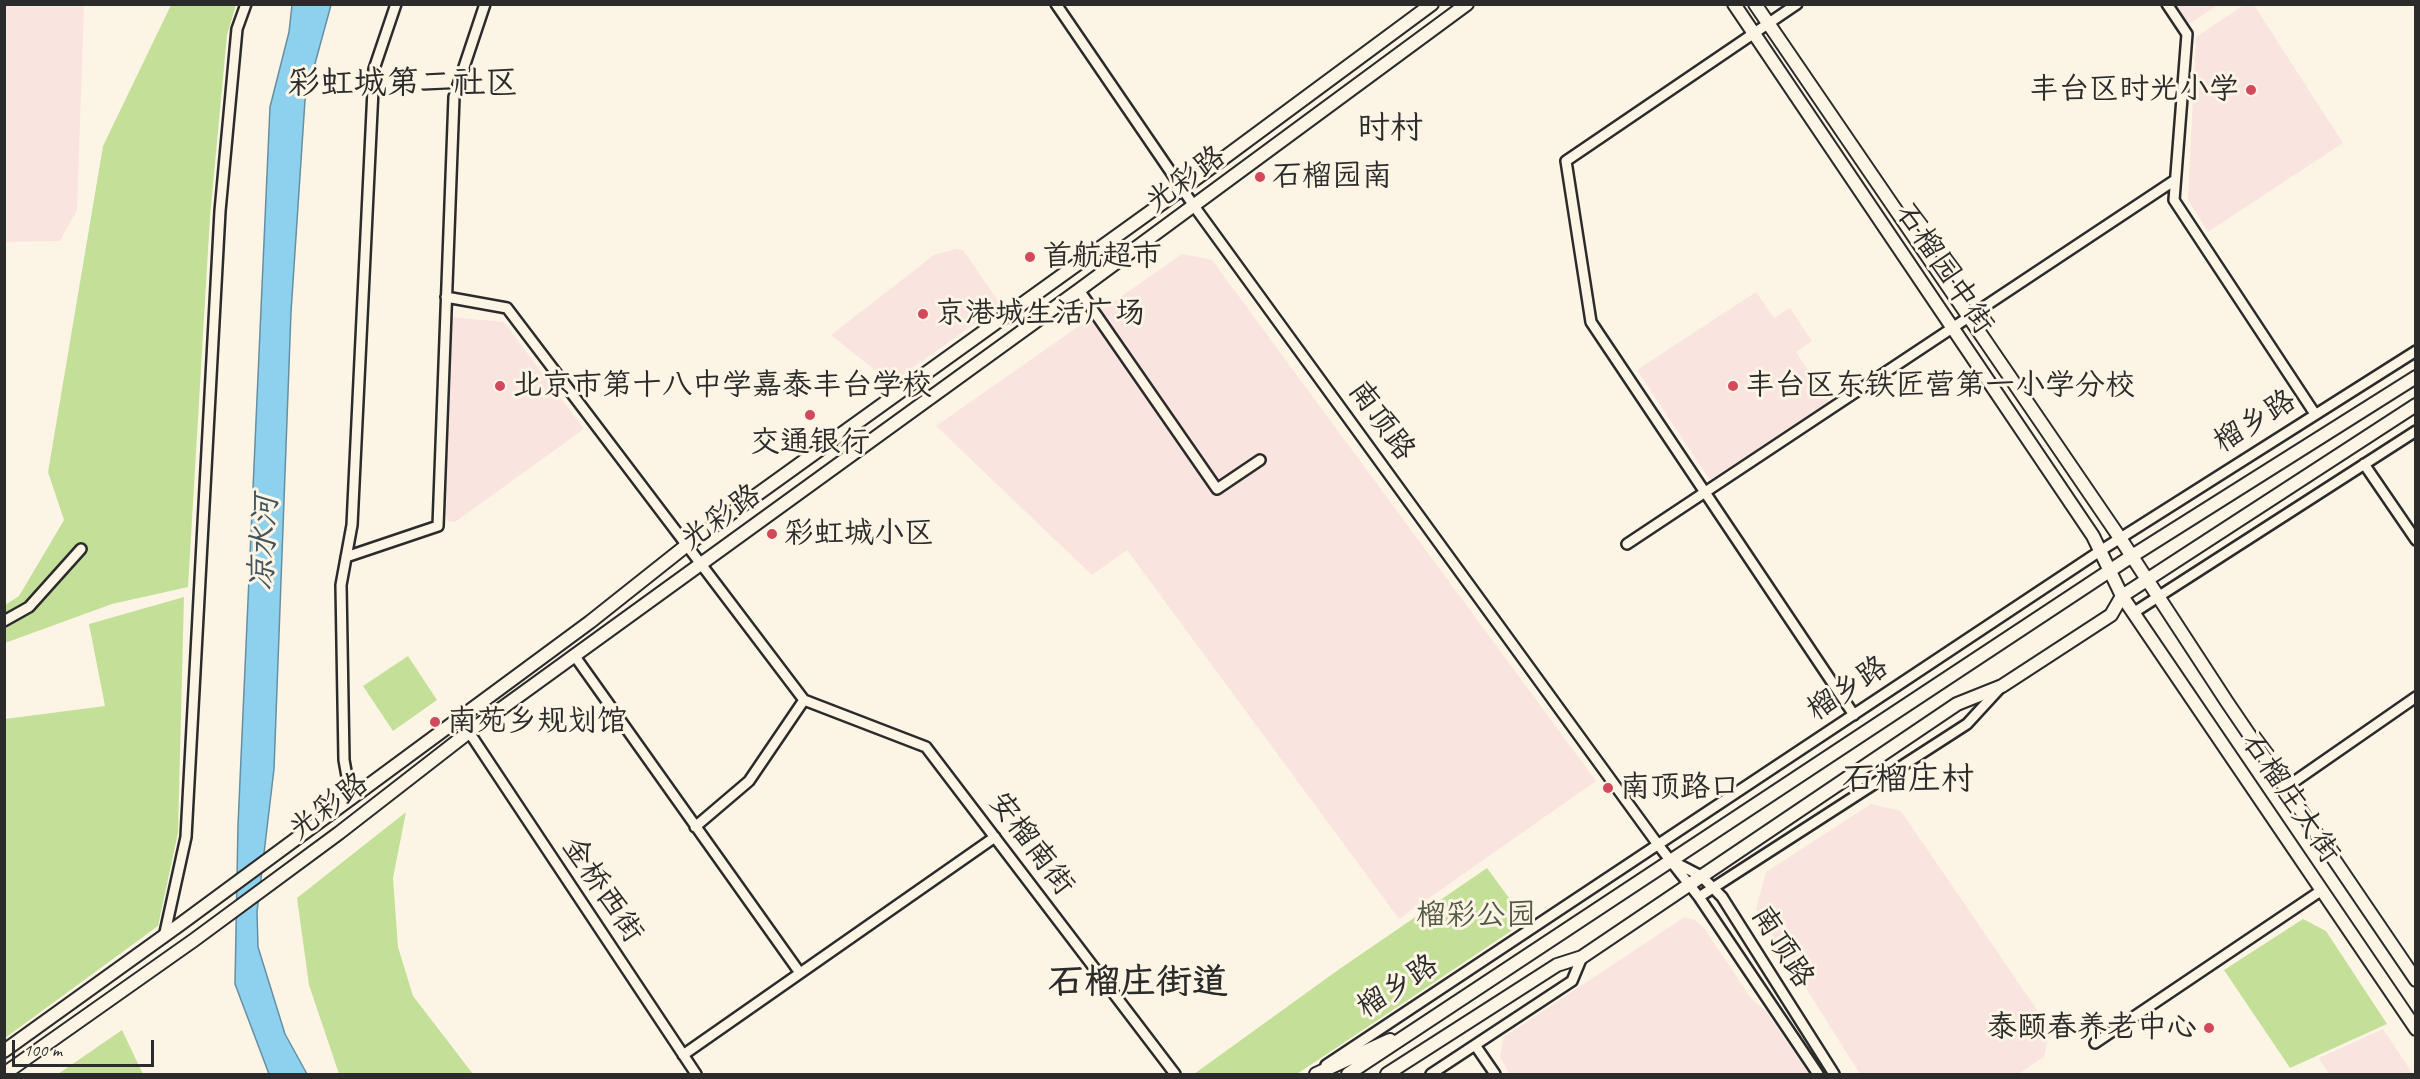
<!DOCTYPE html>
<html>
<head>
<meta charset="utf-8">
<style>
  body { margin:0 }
  #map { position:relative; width:2420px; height:1079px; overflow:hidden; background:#fcf5e5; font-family:Caveat,sans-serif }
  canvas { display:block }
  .frame { position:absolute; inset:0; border:6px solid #2b2b2b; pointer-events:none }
  .scale { position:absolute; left:12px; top:1040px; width:142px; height:27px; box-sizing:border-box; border:3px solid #2b2b2b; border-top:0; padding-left:8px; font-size:18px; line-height:21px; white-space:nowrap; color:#2b2b2b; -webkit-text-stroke:4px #fcf5e5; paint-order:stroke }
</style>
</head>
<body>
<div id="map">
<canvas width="2420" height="1079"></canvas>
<div class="frame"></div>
<div class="scale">100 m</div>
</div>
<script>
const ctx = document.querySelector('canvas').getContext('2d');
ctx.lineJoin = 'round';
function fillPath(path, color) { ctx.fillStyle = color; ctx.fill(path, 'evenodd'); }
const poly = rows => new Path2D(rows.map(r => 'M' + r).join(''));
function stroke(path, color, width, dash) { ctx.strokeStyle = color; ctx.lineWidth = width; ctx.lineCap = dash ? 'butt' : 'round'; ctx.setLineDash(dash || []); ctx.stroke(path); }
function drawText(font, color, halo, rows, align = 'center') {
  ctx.font = font + ' Caveat,"LXGW WenKai TC",sans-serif'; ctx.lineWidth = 6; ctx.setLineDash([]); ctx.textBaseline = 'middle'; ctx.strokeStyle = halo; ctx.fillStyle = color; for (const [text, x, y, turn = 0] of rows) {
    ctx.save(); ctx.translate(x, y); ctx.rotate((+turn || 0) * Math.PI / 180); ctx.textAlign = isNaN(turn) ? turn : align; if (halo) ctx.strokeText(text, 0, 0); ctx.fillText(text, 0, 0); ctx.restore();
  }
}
fillPath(poly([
  [2245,4,2254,5,2343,143,2208,232,2188,200,2196,37],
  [4,5,84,5,77,210,60,241,5,242],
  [2171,5,2218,5,2186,26],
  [956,249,963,250,1001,305,891,383,831,335,934,255],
  [1182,254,1212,260,1596,781,1399,919,1127,550,1092,575,936,426],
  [1756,292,1774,318,1790,308,1812,341,1796,352,1829,402,1710,480,1637,370],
  [449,317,504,322,584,429,455,522,448,521,445,513],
  [1871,804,1901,811,2050,1029,2044,1057,2018,1074,1860,1074,1756,909,1766,872],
  [1683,918,1694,919,1704,928,1751,998,1766,1011,1809,1074,1509,1074,1500,1056,1504,1037],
  [2383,1029,2413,1074,2329,1074,2319,1058]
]), '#f9e4df');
fillPath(poly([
  [171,5,236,5,227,35,210,217,188,587,112,604,5,643,5,605,19,596,64,520,48,472,103,146],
  [184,597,178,833,158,926,5,1038,5,719,105,706,89,624],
  [408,656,437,700,393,731,363,686],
  [406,812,393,878,398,947,413,996,473,1074,339,1074,309,985,297,898],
  [1487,868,1526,921,1297,1074,1194,1074,1338,970],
  [2303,919,2326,931,2387,1024,2290,1068,2224,970],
  [122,1030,143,1074,58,1074]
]), '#c4e098');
const water = poly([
  [292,5,331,5,305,100,291,312,274,769,257,912,258,947,285,1034,307,1074,269,1074,235,984,238,825,270,107,289,32,292,5]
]);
fillPath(water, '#8ed1ef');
stroke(water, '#668fa1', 1.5);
const minor = poly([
  [1056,4,1194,206,1659,846,1699,897,1818,1074],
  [1797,4,1566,161,1591,322,1854,715],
  [2167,4,2187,34,2174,200,2315,414],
  [1079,290,1217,489,1260,460],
  [446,297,507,308,804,700,749,781,695,827],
  [2364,464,2416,540],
  [1627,544,2175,180],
  [346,557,438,526,454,97,485,4],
  [2133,613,2416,431],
  [4,621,29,607,81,549],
  [574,655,800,973],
  [804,700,926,747,1175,1074],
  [459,717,696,1074],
  [2285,788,2416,697],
  [351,799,344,760,341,585,352,525,374,69,396,4],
  [1674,862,1701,876,1722,897,1834,1074],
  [1699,897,1967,724,2001,687],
  [164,937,186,837,220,211,237,29,246,4],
  [2095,1043,2322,890],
  [1475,1045,1495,1074],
  [683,1055,995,837],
  [1326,1065,2100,551,2416,351],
  [1431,1074,1572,981,1582,957]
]);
const major = poly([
  [1734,4,2093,536,2122,596,2416,1029],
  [1755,4,2120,538,2227,702,2416,980],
  [4,1051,182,923,590,622,687,545,1182,189,1432,4],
  [4,1074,194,940,339,833,469,732,1079,290,1467,4],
  [1316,1074,1390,1040],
  [1348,1074,2132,556,2416,377],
  [1387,1074,1557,965,1582,957,1957,704,2002,686,2111,615,2122,596,2416,405]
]);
stroke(minor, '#2b2b2b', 14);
stroke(major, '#2b2b2b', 16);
stroke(minor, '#fcf5e5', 9);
stroke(major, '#fcf5e5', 12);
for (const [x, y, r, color] of [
  [2251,90,6,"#d1495b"],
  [1260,177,6,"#d1495b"],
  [1030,257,6,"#d1495b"],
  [923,314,6,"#d1495b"],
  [500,386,6,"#d1495b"],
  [1733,386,6,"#d1495b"],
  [810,415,6,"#d1495b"],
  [772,534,6,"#d1495b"],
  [435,722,6,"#d1495b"],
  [1608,788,6,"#d1495b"],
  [2209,1028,6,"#d1495b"]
]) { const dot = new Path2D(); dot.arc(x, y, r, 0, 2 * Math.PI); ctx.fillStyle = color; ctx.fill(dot); stroke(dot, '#fcf5e5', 2); }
drawText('30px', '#2b2b2b', '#fcf5e5', [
  ["丰台区时光小学",2239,90,"right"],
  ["石榴园南",1272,177],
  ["首航超市",1042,257],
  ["京港城生活广场",935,314],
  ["北京市第十八中学嘉泰丰台学校",512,386],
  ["丰台区东铁匠营第一小学分校",1745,386],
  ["交通银行",810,443,"center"],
  ["彩虹城小区",784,534],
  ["南苑乡规划馆",447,722],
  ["南顶路口",1620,788],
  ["泰颐春养老中心",2197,1028,"right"]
], 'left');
drawText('30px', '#2b2b2b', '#fcf5e5', [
  ["光彩路",1186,180,-36],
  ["石榴园中街",1944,269,56],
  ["南顶路",1381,421,54],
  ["榴乡路",2255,422,-32],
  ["光彩路",721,518,-35],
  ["榴乡路",1848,689,-34],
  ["石榴庄大街",2290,798,56],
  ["光彩路",329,807,-37],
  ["安榴南街",1031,844,53],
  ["金桥西街",602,890,56],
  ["南顶路",1782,947,58],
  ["榴乡路",1398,987,-33]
]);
drawText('30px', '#515846', '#fcf5e5', [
  ["榴彩公园",1476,916]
]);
drawText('italic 32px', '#44545c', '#fcf5e5', [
  ["凉水河",265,543,-87]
]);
drawText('33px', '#2b2b2b', '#fcf5e5', [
  ["彩虹城第二社区",403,84],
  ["时村",1390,129],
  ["石榴庄村",1908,780]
]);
drawText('bold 36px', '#2b2b2b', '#fcf5e5', [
  ["石榴庄街道",1138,984]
]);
</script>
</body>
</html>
